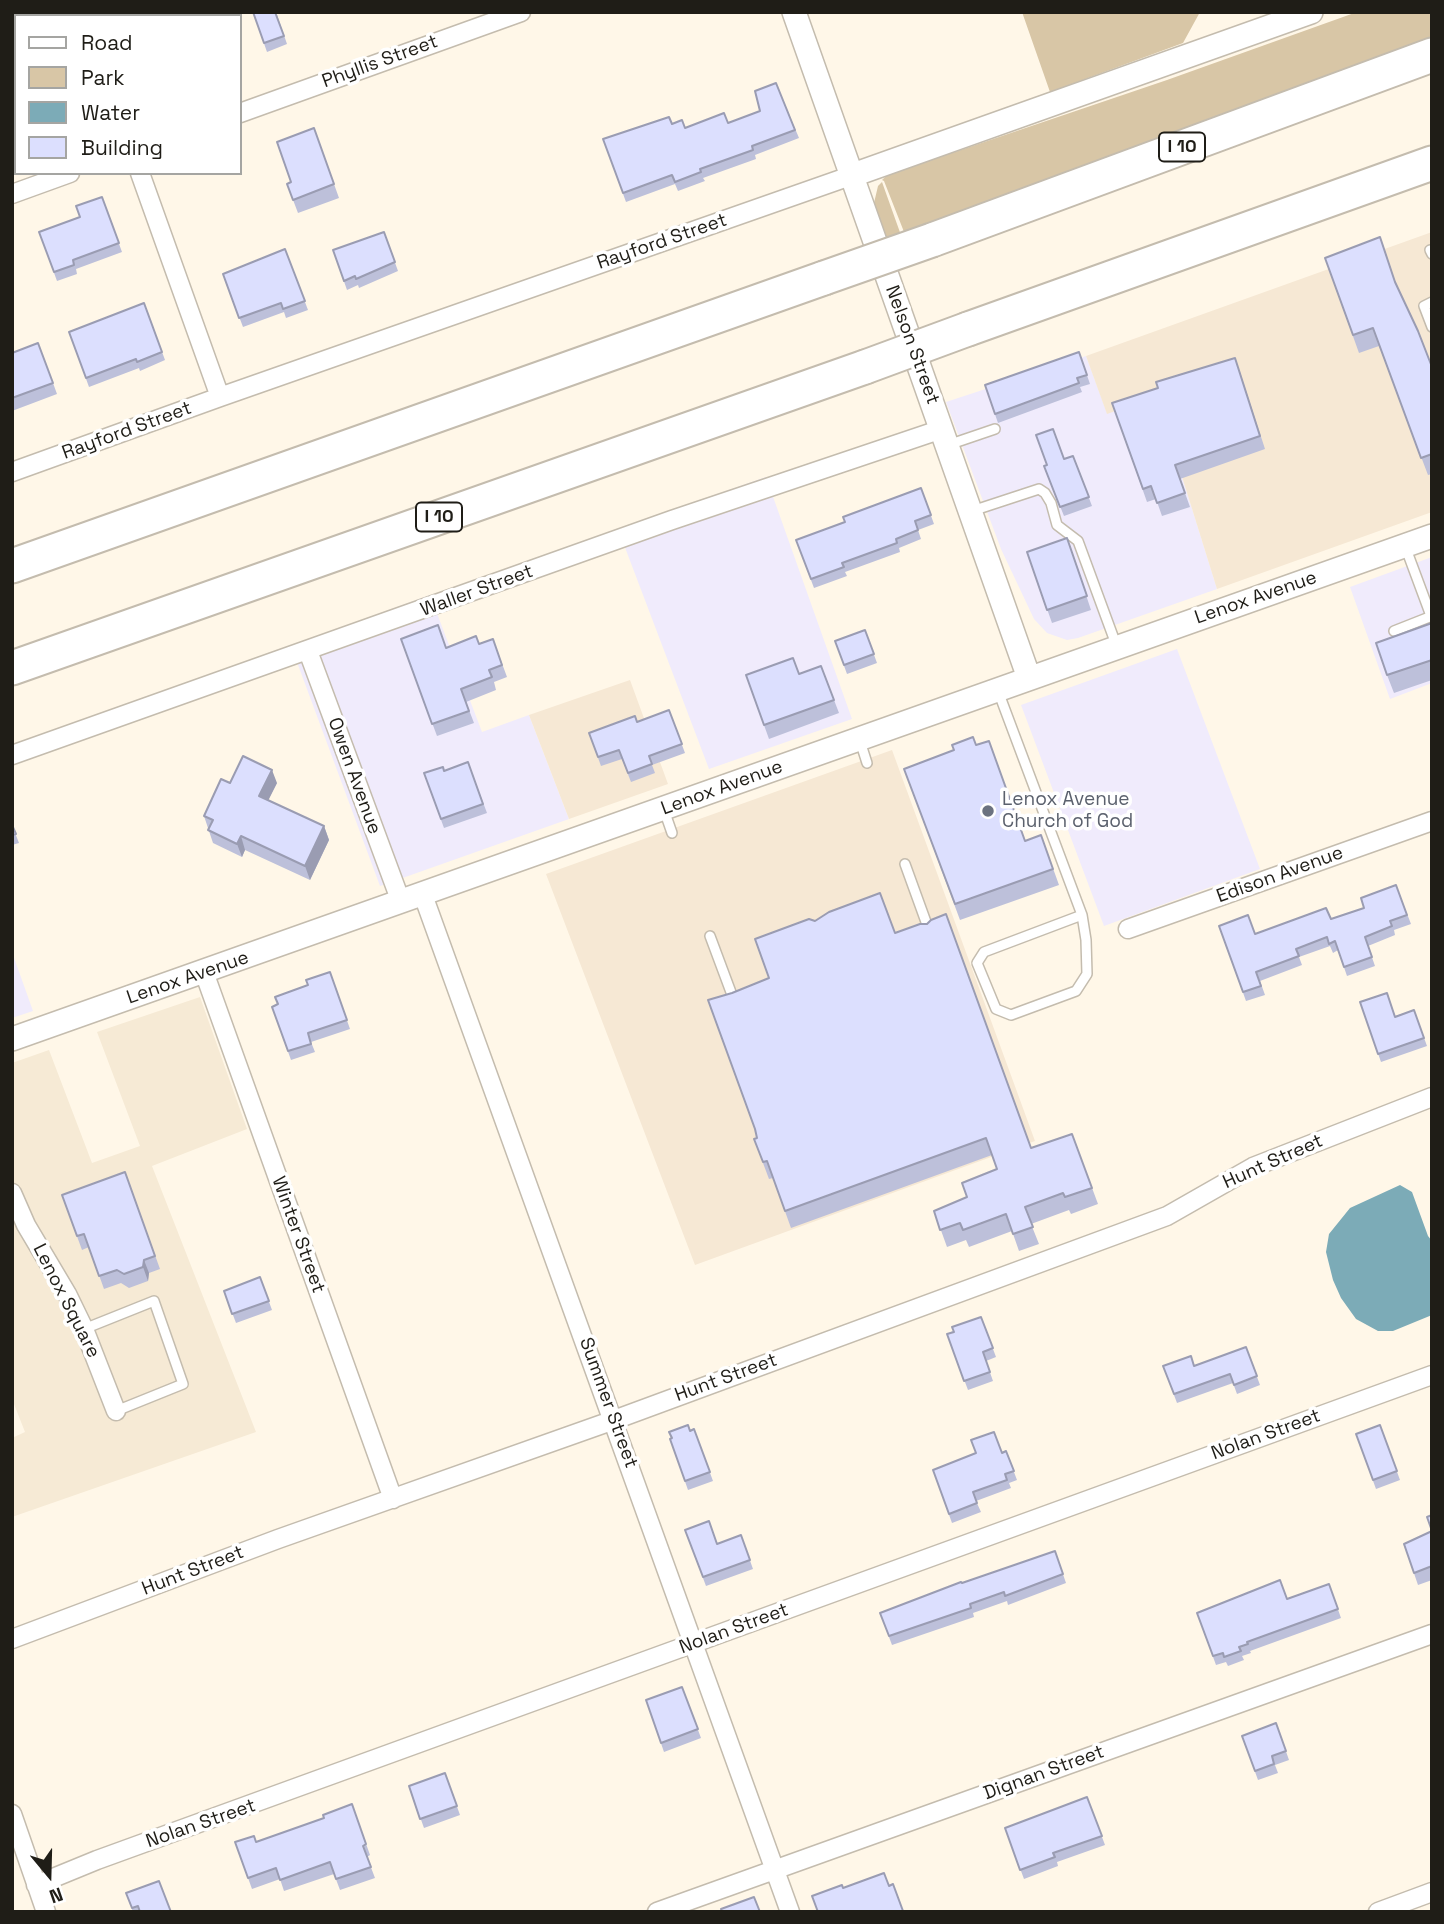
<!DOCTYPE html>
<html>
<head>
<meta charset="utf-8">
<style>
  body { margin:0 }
  #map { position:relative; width:1444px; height:1924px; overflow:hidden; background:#fff7e8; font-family:"Space Grotesk",sans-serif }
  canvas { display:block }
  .frame { position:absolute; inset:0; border:14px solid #1f1d17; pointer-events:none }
  .legend { position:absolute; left:14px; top:14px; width:228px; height:161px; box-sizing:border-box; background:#fff; border:2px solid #a5a5a2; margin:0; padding:9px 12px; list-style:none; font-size:21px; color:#1f1d17 }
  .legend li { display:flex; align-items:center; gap:14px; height:35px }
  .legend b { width:35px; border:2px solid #a5a5a2 }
  .north { position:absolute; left:14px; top:1840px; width:70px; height:70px; -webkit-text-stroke:5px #fff; paint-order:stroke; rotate:161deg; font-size:19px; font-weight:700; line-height:28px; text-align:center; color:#1f1d17 }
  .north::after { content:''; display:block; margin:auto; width:24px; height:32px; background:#1f1d17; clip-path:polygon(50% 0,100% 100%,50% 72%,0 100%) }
</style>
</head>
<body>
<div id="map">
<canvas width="1444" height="1924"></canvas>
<div class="frame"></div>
<ul class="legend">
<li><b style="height:9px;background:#fff"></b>Road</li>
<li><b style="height:19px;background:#d8c6a6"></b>Park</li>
<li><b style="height:19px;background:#7cabb7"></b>Water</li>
<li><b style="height:19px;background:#dcdffe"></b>Building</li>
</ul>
<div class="north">N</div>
</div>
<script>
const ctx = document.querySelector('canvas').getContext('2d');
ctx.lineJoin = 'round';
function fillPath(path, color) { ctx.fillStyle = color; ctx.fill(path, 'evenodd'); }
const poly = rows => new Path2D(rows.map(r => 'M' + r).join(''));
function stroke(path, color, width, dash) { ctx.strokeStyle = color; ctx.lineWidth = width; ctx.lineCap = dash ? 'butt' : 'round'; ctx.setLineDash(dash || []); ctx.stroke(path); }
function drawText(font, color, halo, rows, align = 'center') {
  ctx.font = font + ' "Space Grotesk",sans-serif'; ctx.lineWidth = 7; ctx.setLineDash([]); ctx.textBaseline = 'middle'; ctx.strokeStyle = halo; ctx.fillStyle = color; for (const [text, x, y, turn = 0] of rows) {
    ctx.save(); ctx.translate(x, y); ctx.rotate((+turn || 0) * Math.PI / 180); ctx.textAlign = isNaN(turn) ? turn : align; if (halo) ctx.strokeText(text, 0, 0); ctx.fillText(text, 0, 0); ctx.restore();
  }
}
fillPath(poly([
  [1086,356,1107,413,1157,396,1217,589,1078,638,1067,640,1047,633,1034,619,1001,549,946,402],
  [766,477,852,719,709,769,618,529],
  [1432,557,1432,683,1390,699,1350,587],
  [430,595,482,732,529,715,569,819,380,886,291,646],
  [1177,649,1260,869,1104,926,1021,705],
  [12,952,33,1011,12,1018]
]), '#f0ebfc');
fillPath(poly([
  [1432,232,1432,512,1217,589,1157,396,1107,414,1086,356],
  [630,680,668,784,569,819,529,715],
  [892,750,1035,1141,695,1265,546,874]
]), '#f6e8d4');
fillPath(poly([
  [200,997,247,1129,152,1166,256,1432,12,1517,12,1438,25,1432,12,1399,12,1063,49,1050,92,1163,140,1146,97,1032]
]), '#f6ead5');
fillPath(poly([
  [1022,12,1200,12,1183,43,1050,92],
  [1357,12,1432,12,1432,39,1213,117,906,237,884,181,882,180,887,175,1167,80],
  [882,182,902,238,888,244,874,203,878,186]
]), '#d8c6a6');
fillPath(poly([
  [1400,1185,1412,1192,1428,1236,1432,1241,1432,1315,1393,1331,1378,1331,1356,1319,1341,1298,1333,1280,1326,1252,1329,1234,1350,1208]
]), '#7cabb7');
const service = poly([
  [1430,250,1432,254],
  [1432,302,1424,306,1432,327],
  [948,445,995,429],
  [972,511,1039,489,1045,493,1051,503,1057,525,1078,541,1117,647],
  [1405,546,1431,616],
  [1394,631,1432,616],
  [998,691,1082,915,1086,940,1087,974,1076,991,1011,1015,996,1009,977,963,984,952,1082,915],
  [860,741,867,763],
  [664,810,672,833],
  [905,864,930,933],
  [710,936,735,1003],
  [84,1329,154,1301,183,1384,116,1411]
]);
const minor = poly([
  [85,12,86,16],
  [240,113,521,12],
  [140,173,220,397],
  [12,194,70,173],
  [12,472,220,397,853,175],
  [308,651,401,902],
  [12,755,672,520,942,429],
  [423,895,790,1912],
  [1128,929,1432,821],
  [204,972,393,1499],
  [12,1193,26,1225,67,1294,84,1329,116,1411],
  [12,1639,278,1539,614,1420,1167,1216,1253,1167,1432,1097],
  [12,1814,46,1912],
  [36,1885,97,1860,1432,1375],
  [657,1912,1432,1634],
  [1378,1912,1432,1892]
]);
const tertiary = poly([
  [794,12,1029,678],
  [853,175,1311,12],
  [12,1039,1432,536]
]);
const motorway = poly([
  [932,240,1432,55],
  [968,329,1432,163],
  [12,566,824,278],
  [12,668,865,367]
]);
stroke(service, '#c4bcae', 12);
stroke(minor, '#c4bcae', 21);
stroke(tertiary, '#c4bcae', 26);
stroke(motorway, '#c4bcae', 37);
stroke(service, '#fff', 9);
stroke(minor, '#fff', 18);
stroke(tertiary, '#fff', 23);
stroke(motorway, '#fff', 33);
const motorwayBridge = poly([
  [824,278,932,240],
  [865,367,968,329]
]);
stroke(motorwayBridge, '#c4bcae', 37, []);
stroke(motorwayBridge, '#fff', 33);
fillPath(poly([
  [12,12,33,12,31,16,16,16,12,14],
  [253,12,276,12,287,44,267,52],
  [12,82,16,92,16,138,12,140],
  [776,83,799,138,755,155,756,159,703,178,705,181,678,191,675,184,626,202,603,139,672,124,685,128,728,123,760,111],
  [314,128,339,198,298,213,287,184,291,182],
  [102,197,122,252,76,269,77,274,57,281,39,232,80,217],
  [384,232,398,271,359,288,358,285,347,290,333,250],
  [285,249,308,310,286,318,284,312,243,327,223,274],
  [1325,258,1397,286,1432,367,1432,474,1428,475,1379,346,1359,353],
  [144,303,165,360,140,371,139,368,89,387,69,332],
  [1079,352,1090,384,1080,387,1082,392,998,423,985,385],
  [12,353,53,383,57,394,12,411],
  [1240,372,1265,449,1180,479,1190,507,1162,516,1156,499,1147,502,1112,403],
  [1073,456,1092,506,1064,516,1044,466],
  [921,488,934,524,918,530,921,539,899,548,900,552,845,572,847,576,814,588,796,540,845,522],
  [1067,538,1091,610,1052,623,1027,552],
  [1432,623,1432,680,1394,693,1387,675],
  [865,630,877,663,847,674,835,641],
  [401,639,446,648,479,644,493,639,507,677,494,682,496,690,466,702,474,723,437,736],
  [821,666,839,713,769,739,746,675,799,674],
  [669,710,685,753,652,765,655,773,631,782,622,759,601,766,589,733,637,722],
  [976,745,1025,841,1041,835,1059,885,960,920,904,769],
  [468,762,487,813,444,828,424,773,444,771],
  [230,783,277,783,268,800,324,826,329,840,310,880,245,850,242,857,213,843,204,816],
  [12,825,19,843,12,845],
  [1396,885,1411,924,1394,930,1395,935,1368,946,1375,966,1347,976,1338,950,1333,953,1330,946,1299,957,1302,965,1260,981,1265,995,1246,1001,1219,926,1255,934,1331,919,1364,908],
  [815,921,895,933,1031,1148,1072,1134,1098,1204,1071,1214,1069,1210,1031,1224,1039,1244,1019,1251,1012,1231,969,1247,966,1240,947,1247,934,1211,967,1197,997,1169,992,1155,791,1228,773,1178,769,1179,754,1139,757,1138,732,993,769,978],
  [330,972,350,1029,311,1042,315,1052,291,1060,272,1007,278,1005],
  [1360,1002,1395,1016,1414,1010,1427,1046,1381,1062],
  [125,1172,160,1269,149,1273,148,1281,129,1288,121,1283,104,1289,89,1247,82,1250,62,1195],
  [260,1277,272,1310,236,1323,224,1291],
  [981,1317,996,1357,986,1361,993,1381,968,1390,947,1334],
  [1246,1347,1260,1385,1237,1394,1233,1383,1177,1403,1163,1366,1194,1366],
  [1380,1425,1400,1480,1376,1489,1356,1434],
  [694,1429,713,1481,688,1490,670,1439],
  [1006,1451,1017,1480,1009,1483,1011,1488,976,1501,981,1512,952,1523,933,1470],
  [685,1530,717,1544,741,1535,753,1569,706,1586],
  [1432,1531,1432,1580,1418,1585,1404,1544],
  [1055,1551,1066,1583,1008,1605,1007,1601,973,1613,974,1617,892,1645,880,1613],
  [1329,1584,1341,1618,1250,1651,1251,1653,1242,1656,1244,1660,1228,1666,1226,1662,1216,1665,1197,1613,1287,1599],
  [682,1687,701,1738,664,1752,646,1700],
  [1276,1723,1289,1760,1275,1765,1278,1773,1258,1780,1242,1736],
  [445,1773,460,1815,424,1828,409,1786],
  [1087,1797,1105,1845,1057,1862,1058,1866,1024,1879,1005,1828],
  [352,1804,370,1855,367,1857,375,1878,340,1890,334,1874,284,1891,280,1879,252,1889,235,1842,256,1842,324,1818],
  [126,1893,171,1912,133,1912]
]), '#bdc0da');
fillPath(poly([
  [25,12,33,12,31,16,25,16],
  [272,770,277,783,264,809,259,796],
  [324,826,329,840,310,880,305,866],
  [241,836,245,850,242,857,237,844],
  [144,1260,149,1273,148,1281,143,1267]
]), '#9a9cb2');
const building = poly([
  [253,12,275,12,284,36,264,43,253,12],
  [12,82,16,92,16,128,12,130,12,82],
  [776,83,795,130,752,146,753,150,700,169,701,172,675,182,672,175,623,193,603,139,669,117,672,124,682,120,685,128,724,113,728,123,760,111,755,91,776,83],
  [314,128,334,184,293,200,287,184,291,182,277,142,314,128],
  [102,197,119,243,73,260,74,265,54,272,39,232,80,217,76,206,102,197],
  [384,232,395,262,356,279,355,276,344,281,333,250,384,232],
  [1380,237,1395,282,1418,331,1432,367,1432,454,1421,458,1373,328,1353,335,1325,258,1380,237],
  [285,249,305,301,283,309,281,303,239,318,223,274,285,249],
  [144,303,162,352,137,362,136,359,86,378,69,332,144,303],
  [38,343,53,383,12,398,12,353,38,343],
  [1079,352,1087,375,1077,378,1079,383,995,414,985,385,1079,352],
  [1235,358,1260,436,1175,465,1185,493,1157,503,1151,486,1143,489,1112,403,1158,388,1156,382,1235,358],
  [1053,429,1064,459,1073,456,1089,497,1060,507,1044,466,1047,465,1036,435,1053,429],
  [921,488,931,515,915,521,918,530,896,539,897,543,842,563,844,567,811,579,796,540,845,522,843,517,921,488],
  [1067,538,1087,596,1047,610,1027,552,1067,538],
  [1432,623,1432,660,1387,675,1376,643,1432,623],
  [438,625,446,648,476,636,479,644,493,639,502,665,489,670,492,677,461,689,469,711,432,724,401,639,438,625],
  [865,630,874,654,844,665,835,641,865,630],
  [793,658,799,674,821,666,834,700,764,725,746,675,793,658],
  [669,710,682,744,649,756,652,764,628,773,619,750,598,757,589,733,635,716,637,722,669,710],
  [973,737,976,745,989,741,1025,841,1041,835,1053,869,955,904,904,769,954,750,952,745,973,737],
  [243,756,272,770,259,796,324,826,305,866,241,836,237,844,208,830,213,820,204,816,221,779,230,783,243,756],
  [468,762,483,804,441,819,424,773,443,767,444,771,468,762],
  [12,825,16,834,12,835,12,825],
  [1396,885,1407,915,1390,921,1392,926,1365,937,1372,957,1344,967,1335,941,1329,944,1327,937,1296,949,1299,956,1256,972,1261,986,1243,992,1219,926,1248,915,1255,934,1326,908,1331,919,1364,908,1361,898,1396,885],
  [880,893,895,933,920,924,927,924,931,920,946,914,1031,1148,1072,1134,1092,1188,1065,1197,1063,1193,1025,1207,1033,1227,1013,1234,1006,1214,963,1230,960,1223,940,1230,934,1211,967,1197,962,1183,997,1169,986,1138,785,1211,767,1161,763,1162,754,1139,757,1138,755,1129,708,1000,732,993,769,978,755,939,809,919,815,921,829,912,880,893],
  [330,972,347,1020,308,1033,311,1044,288,1051,272,1007,278,1004,275,997,308,985,306,980,330,972],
  [1387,993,1395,1017,1414,1010,1424,1038,1378,1054,1360,1002,1387,993],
  [125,1172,155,1256,144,1260,143,1267,124,1274,117,1270,99,1276,84,1234,77,1236,62,1195,125,1172],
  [260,1277,269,1301,232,1314,224,1291,260,1277],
  [981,1317,993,1348,983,1352,990,1372,964,1381,947,1334,954,1332,952,1327,981,1317],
  [1246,1347,1257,1376,1234,1385,1230,1374,1174,1394,1163,1366,1191,1356,1194,1366,1246,1347],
  [688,1425,690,1431,694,1429,710,1472,685,1481,670,1439,672,1438,669,1432,688,1425],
  [1380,1425,1397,1471,1373,1480,1356,1434,1380,1425],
  [994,1432,1002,1453,1006,1451,1014,1471,1005,1474,1007,1480,973,1492,977,1503,949,1514,933,1470,976,1453,971,1440,994,1432],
  [1432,1515,1432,1531,1427,1517,1432,1515],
  [709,1521,717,1544,741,1535,750,1560,703,1577,685,1530,709,1521],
  [1432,1531,1432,1566,1414,1573,1404,1544,1432,1531],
  [1055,1551,1063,1574,1005,1596,1004,1592,970,1604,971,1608,889,1636,880,1613,961,1582,962,1583,1055,1551],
  [1280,1580,1287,1599,1329,1584,1338,1609,1247,1642,1248,1644,1239,1647,1241,1651,1224,1657,1223,1653,1213,1656,1197,1613,1280,1580],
  [682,1687,698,1729,661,1743,646,1700,682,1687],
  [1276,1723,1286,1751,1272,1756,1274,1764,1255,1771,1242,1736,1276,1723],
  [445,1773,457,1806,420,1819,409,1786,445,1773],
  [1087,1797,1102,1836,1053,1853,1055,1857,1020,1870,1005,1828,1087,1797],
  [352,1804,366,1844,363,1846,371,1867,336,1879,330,1862,280,1880,276,1868,248,1878,235,1842,254,1836,256,1842,324,1818,323,1815,352,1804],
  [884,1873,889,1886,893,1884,903,1911,900,1912,818,1912,812,1896,842,1885,843,1888,884,1873],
  [159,1881,171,1912,140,1912,138,1906,132,1908,126,1893,159,1881],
  [754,1897,760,1912,722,1912,721,1909,754,1897]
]);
fillPath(building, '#dcdffe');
stroke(building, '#9a9cb2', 2);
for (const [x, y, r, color] of [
  [988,811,7,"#6b7280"]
]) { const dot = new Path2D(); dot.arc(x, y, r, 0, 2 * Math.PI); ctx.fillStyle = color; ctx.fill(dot); stroke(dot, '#fff', 2.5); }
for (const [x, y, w] of [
  [1182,147,46],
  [439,517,46]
]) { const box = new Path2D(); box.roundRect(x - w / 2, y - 14.5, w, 29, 5); ctx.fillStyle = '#fff'; ctx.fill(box); stroke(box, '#1f1d17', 2); }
drawText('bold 18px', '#1f1d17', null, [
  ["I 10",1182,147],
  ["I 10",439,517]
]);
drawText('19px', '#1f1d17', '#fff', [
  ["Phyllis Street",380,62,-20],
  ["Rayford Street",662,242,-19],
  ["Nelson Street",912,345,70],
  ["Rayford Street",127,431,-20],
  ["Waller Street",477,591,-20],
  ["Lenox Avenue",1256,598,-19],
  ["Owen Avenue",354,776,70],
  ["Lenox Avenue",722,788,-20],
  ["Edison Avenue",1280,875,-20],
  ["Lenox Avenue",188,978,-19],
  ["Hunt Street",1273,1162,-24],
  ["Winter Street",298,1235,70],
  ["Lenox Square",66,1301,63],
  ["Hunt Street",726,1378,-20],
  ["Summer Street",608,1403,70],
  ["Nolan Street",1266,1435,-20],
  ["Hunt Street",193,1571,-21],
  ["Nolan Street",734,1629,-20],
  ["Dignan Street",1044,1773,-20],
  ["Nolan Street",201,1824,-19]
]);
drawText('19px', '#5b616d', '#fff', [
  ["Lenox Avenue",1002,800],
  ["Church of God",1002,822]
], 'left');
</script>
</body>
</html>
